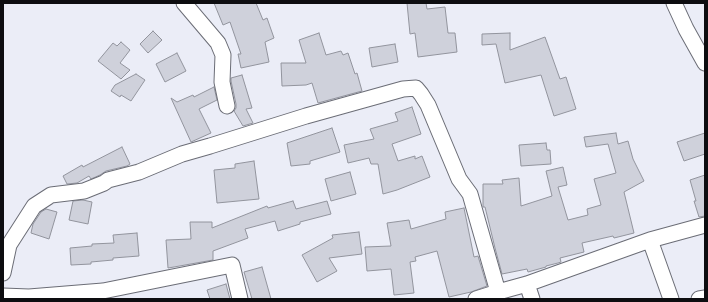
<!DOCTYPE html>
<html>
<head>
<meta charset="utf-8">
<style>
  body { margin:0 }
  #map { position:relative; width:708px; height:302px; overflow:hidden; background:#ebedf7; font-family:"Public Sans",sans-serif }
  canvas { display:block }
  .frame { position:absolute; inset:0; border:4px solid #0d0d10; pointer-events:none }
</style>
</head>
<body>
<div id="map">
<canvas width="708" height="302"></canvas>
<div class="frame"></div>
</div>
<script>
const ctx = document.querySelector('canvas').getContext('2d');
ctx.lineJoin = 'round';
function fillPath(path, color) { ctx.fillStyle = color; ctx.fill(path, 'evenodd'); }
const poly = rows => new Path2D(rows.map(r => 'M' + r).join(''));
function stroke(path, color, width, dash) { ctx.strokeStyle = color; ctx.lineWidth = width; ctx.lineCap = dash ? 'butt' : 'round'; ctx.setLineDash(dash || []); ctx.stroke(path); }
const building = poly([
  [214,3,256,3,263,20,267,18,274,38,265,42,269,62,241,68,238,54,241,54,230,22,223,25,214,3],
  [407,3,426,3,427,9,445,7,448,33,455,33,457,52,418,57,415,33,410,34,407,3],
  [153,31,162,40,148,53,140,44,153,31],
  [319,33,326,55,341,51,343,55,348,53,355,74,357,73,362,91,318,103,312,83,306,85,282,86,281,63,306,63,299,40,319,33],
  [510,33,510,50,545,37,560,79,566,77,576,109,554,116,541,75,505,83,496,44,482,45,482,34,510,33],
  [121,42,130,50,120,63,130,70,121,79,98,61,113,43,117,46,121,42],
  [395,44,398,62,372,67,369,48,395,44],
  [177,53,186,71,165,82,156,64,177,53],
  [136,74,145,80,131,101,121,95,120,97,111,91,115,85,136,74],
  [242,75,252,108,246,109,253,123,243,126,234,111,236,108,236,104,231,81,231,78,242,75],
  [214,87,217,100,199,109,211,133,191,142,171,98,177,102,193,95,194,97,214,87],
  [412,107,421,134,392,144,398,161,415,156,415,159,422,156,430,177,397,190,383,194,378,164,371,164,369,158,348,163,344,145,374,139,370,129,398,121,395,113,412,107],
  [332,128,340,152,310,161,310,164,291,166,287,143,332,128],
  [616,133,618,144,628,141,633,159,644,181,624,192,634,233,614,238,613,236,582,243,584,252,560,258,561,262,558,263,546,266,546,267,528,272,527,269,502,274,495,248,485,207,483,207,483,184,503,184,502,180,519,178,521,206,552,196,546,171,563,167,567,185,558,187,568,220,588,215,587,209,601,205,594,179,616,173,608,144,586,147,584,137,616,133],
  [705,133,705,154,684,161,677,142,705,133],
  [546,143,547,150,550,150,551,164,521,166,519,145,546,143],
  [122,147,130,164,127,166,106,171,100,175,91,179,89,176,77,183,67,184,63,176,82,165,83,167,122,147],
  [254,161,259,199,217,203,214,170,235,168,235,164,254,161],
  [350,172,356,194,331,201,325,179,350,172],
  [705,175,705,216,699,217,694,201,696,201,690,180,705,175],
  [83,200,92,202,88,224,69,220,73,201,83,200],
  [293,201,296,209,327,201,331,214,300,222,300,224,278,231,275,221,245,229,248,238,213,251,213,260,174,267,168,268,166,240,191,239,190,222,212,222,212,228,267,206,268,208,293,201],
  [464,208,474,257,478,256,487,286,471,292,449,297,437,251,415,257,416,261,410,262,414,293,394,295,391,269,367,271,365,247,391,246,387,223,409,220,411,229,446,219,445,212,464,208],
  [46,209,57,212,49,239,31,233,33,224,41,212,46,209],
  [359,232,362,254,329,258,337,271,317,282,302,255,333,238,332,235,359,232],
  [137,233,139,256,113,258,113,260,91,262,91,264,71,265,70,248,92,246,92,244,114,243,113,235,137,233],
  [262,267,271,299,252,299,244,272,262,267],
  [226,284,230,299,210,299,207,290,226,284]
]);
fillPath(building, '#cfd1db');
stroke(building, '#92949d', 1);
const minor = poly([
  [184,3,218,43,223,55,222,82,227,106],
  [674,3,686,29,705,63],
  [650,240,671,299],
  [3,273,9,245,34,206,51,195,84,191,104,183,108,180,139,172,182,154,210,146,306,116,403,89,416,88,421,94,428,105,459,179,470,194,498,292],
  [527,284,532,299],
  [3,296,29,297,103,291,232,265,240,299],
  [476,299,498,292,527,284,650,240,705,225],
  [699,299,705,298]
]);
stroke(minor, '#6b6d76', 17);
stroke(minor, '#fff', 15);
</script>
</body>
</html>
